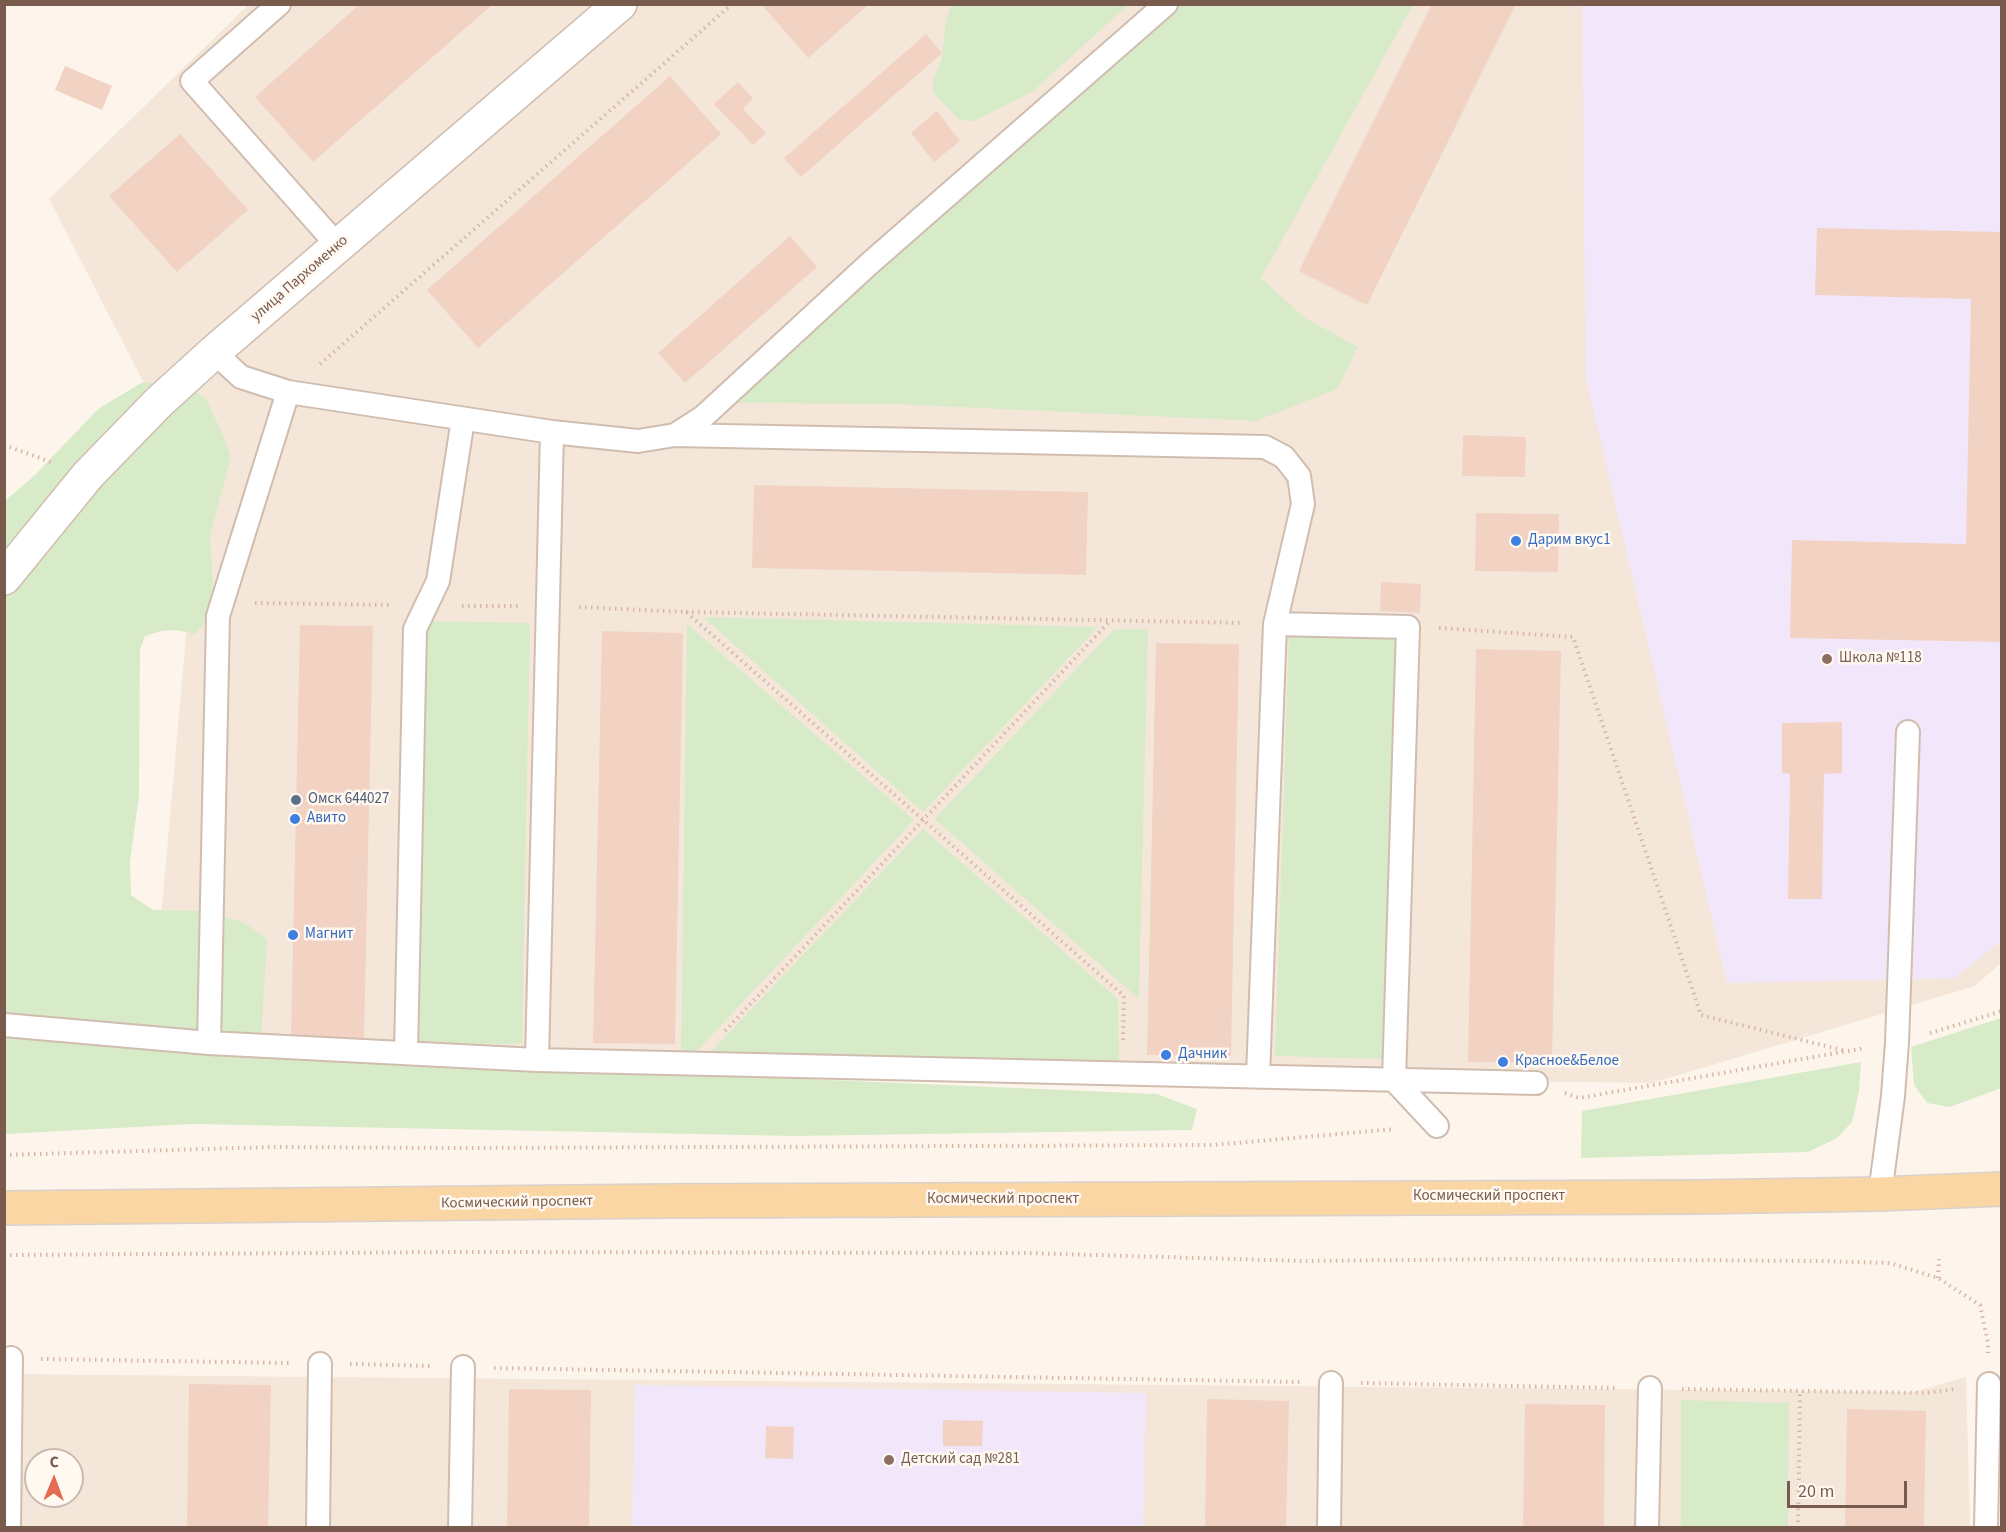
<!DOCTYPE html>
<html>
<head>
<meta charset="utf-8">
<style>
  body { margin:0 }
  #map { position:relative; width:2006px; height:1532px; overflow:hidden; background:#fdf5eb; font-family:"Source Sans 3",sans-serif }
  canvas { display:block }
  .frame { position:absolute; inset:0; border:6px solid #795b4d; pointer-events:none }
  .north { position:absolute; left:24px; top:1448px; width:60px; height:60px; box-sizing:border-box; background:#fff9f2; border:2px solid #c9bab0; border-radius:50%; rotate:1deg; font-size:16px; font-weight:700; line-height:24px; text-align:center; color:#795b4d }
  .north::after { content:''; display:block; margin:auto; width:21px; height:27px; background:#e56c52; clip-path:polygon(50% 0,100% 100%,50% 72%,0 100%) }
  .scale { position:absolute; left:1787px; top:1481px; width:120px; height:27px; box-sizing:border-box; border:3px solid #795b4d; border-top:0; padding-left:8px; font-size:18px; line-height:21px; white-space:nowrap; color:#795b4d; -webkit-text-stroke:4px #fff9f2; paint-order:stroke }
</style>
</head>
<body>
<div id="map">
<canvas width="2006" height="1532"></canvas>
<div class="frame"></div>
<div class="north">С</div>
<div class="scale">20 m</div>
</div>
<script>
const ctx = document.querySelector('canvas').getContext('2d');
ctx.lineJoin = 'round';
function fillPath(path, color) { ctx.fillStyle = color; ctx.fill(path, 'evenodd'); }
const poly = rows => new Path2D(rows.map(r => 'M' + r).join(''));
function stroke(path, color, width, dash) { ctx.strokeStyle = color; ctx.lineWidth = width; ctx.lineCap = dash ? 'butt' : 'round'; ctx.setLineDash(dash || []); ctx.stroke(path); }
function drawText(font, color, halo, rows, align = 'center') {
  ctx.font = font + ' "Source Sans 3",sans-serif'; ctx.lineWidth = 5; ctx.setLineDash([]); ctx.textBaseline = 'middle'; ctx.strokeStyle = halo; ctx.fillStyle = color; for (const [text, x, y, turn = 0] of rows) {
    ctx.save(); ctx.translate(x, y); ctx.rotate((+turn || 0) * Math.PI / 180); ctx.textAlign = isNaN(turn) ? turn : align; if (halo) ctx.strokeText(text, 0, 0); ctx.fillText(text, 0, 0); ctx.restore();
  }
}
fillPath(poly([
  [248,5,2001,5,2001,963,1975,986,1652,1083,148,1063,199,490,49,199],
  [5,1374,1913,1392,1966,1377,1970,1527,5,1528],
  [36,1460,72,1460,72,1496,36,1496]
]), '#f4e7da');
fillPath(poly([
  [1582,5,2001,5,2002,941,1954,978,1727,983,1586,378],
  [635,1385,1146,1393,1143,1527,632,1528]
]), '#f2e7fa');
fillPath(poly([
  [951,5,1128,5,1032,92,974,121,959,120,933,92,933,80,941,61,946,21],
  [1177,5,1413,5,1261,278,1305,318,1358,347,1337,389,1256,421,893,404,732,403,911,240],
  [143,382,196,392,207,400,225,440,231,458,210,535,213,584,205,623,195,634,176,630,162,631,145,636,140,650,139,796,130,862,131,895,153,910,199,911,243,922,267,939,261,1040,713,1075,1157,1094,1197,1109,1192,1130,794,1136,193,1124,5,1134,5,501,36,474,98,409],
  [703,617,1098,627,923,812],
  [426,621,530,623,522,1044,417,1043],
  [687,624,914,820,693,1055,681,1055],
  [1114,629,1148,629,1139,999,935,819],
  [1289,632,1396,636,1383,1059,1275,1056],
  [923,829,1118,999,1119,1070,703,1060],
  [2001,1018,2001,1088,1950,1107,1927,1103,1914,1085,1911,1047],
  [1861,1062,1859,1091,1852,1122,1837,1138,1808,1152,1581,1158,1582,1111],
  [1681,1400,1789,1403,1788,1527,1681,1527]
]), '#d8ebc9');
fillPath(poly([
  [360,4,493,4,313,162,255,97],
  [761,4,869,4,808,58],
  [1432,4,1516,4,1367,305,1299,271],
  [926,34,942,53,801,177,784,158],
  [65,66,112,86,102,110,55,90],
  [670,76,721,134,478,348,427,290],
  [738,82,753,98,743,109,766,133,753,145,714,104],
  [937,111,960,141,934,162,911,133],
  [180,134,248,210,177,272,109,196],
  [1817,228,2002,232,2002,642,1790,638,1792,540,1966,544,1971,299,1815,295],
  [790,236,817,267,685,383,658,353],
  [1463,435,1526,437,1525,477,1462,476],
  [754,485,1088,492,1086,575,752,568],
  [1476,513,1559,514,1558,572,1475,571],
  [1381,582,1421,584,1420,613,1380,611],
  [300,625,373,626,364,1038,291,1036],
  [602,631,683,633,675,1044,593,1043],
  [1156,643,1239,644,1231,1056,1147,1055],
  [1476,649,1561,651,1552,1063,1468,1062],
  [1842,722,1842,773,1824,774,1822,899,1788,899,1790,774,1782,773,1782,723],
  [189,1384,271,1385,268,1528,187,1528],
  [509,1389,591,1390,589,1528,507,1528],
  [1207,1399,1289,1401,1286,1528,1205,1528],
  [1525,1404,1605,1405,1604,1528,1523,1528],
  [1847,1409,1926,1411,1924,1528,1845,1528],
  [943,1420,983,1421,982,1446,943,1446],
  [766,1426,794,1427,793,1459,765,1458]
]), '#f2d3c3');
const service = poly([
  [279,4,192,81,338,246],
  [214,352,241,377,288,392,552,432,638,441,675,435,703,417,869,264,1166,4],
  [675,435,1265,447,1284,457,1299,476,1303,504,1275,624,1258,1077],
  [1275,624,1408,627,1394,1080,1437,1126],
  [4,1025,209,1043,537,1060,1536,1083],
  [209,1043,218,616,288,392],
  [406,1053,415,629,438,581,463,419],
  [537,1060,552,432],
  [1880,1194,1893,1096,1897,1042,1908,732],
  [9,1528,11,1358],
  [318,1528,320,1364],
  [460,1528,463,1367],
  [1329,1528,1331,1383],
  [1647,1528,1650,1388],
  [1986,1528,1989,1384]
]);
const tertiary = poly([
  [4,578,88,475,159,402,214,352,620,4]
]);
const primary = poly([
  [4,1208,668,1201,1696,1197,1880,1194,2002,1189]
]);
stroke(service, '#d0bdb0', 26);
stroke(tertiary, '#d0bdb0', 36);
stroke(primary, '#d9d1cd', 36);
stroke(poly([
  [320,364,732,4],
  [4,445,51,462],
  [255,603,392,605],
  [462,606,518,606],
  [579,607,686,612,1124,996,1123,1043],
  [686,612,1244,623],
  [1439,628,1573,637,1701,1015,1846,1051],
  [725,1031,1109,622],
  [1930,1033,2002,1011],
  [1565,1093,1579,1098,1865,1048],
  [4,1155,273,1147,461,1148,1213,1145,1395,1129],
  [4,1255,470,1252,1025,1253,1304,1261,1507,1259,1820,1261,1890,1263,1938,1278,1980,1305,1988,1343,1988,1353],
  [1938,1278,1939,1259],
  [41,1359,289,1363],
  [350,1364,433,1366],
  [494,1368,1300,1382],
  [1361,1383,1617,1388],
  [1682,1389,1926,1393,1956,1389],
  [1798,1528,1800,1391]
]), '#d8b6a5', 4, [1.5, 4.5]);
stroke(service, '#fff', 22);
stroke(tertiary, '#fff', 33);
stroke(primary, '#fad6a5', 33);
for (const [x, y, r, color] of [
  [1516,541,6,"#3f7fe0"],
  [1827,659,6,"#8d6e63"],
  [296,800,6,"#5c6f8a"],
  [295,819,6,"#3f7fe0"],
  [293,935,6,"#3f7fe0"],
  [1166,1055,6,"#3f7fe0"],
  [1503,1062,6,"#3f7fe0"],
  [889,1460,6,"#8d6e63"]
]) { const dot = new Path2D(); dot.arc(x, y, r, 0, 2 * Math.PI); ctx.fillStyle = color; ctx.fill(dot); stroke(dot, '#fff9f2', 2); }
drawText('15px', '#795b4d', '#fff9f2', [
  ["улица Пархоменко",300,279,-41],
  ["Космический проспект",1489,1197],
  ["Космический проспект",1003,1200],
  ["Космический проспект",517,1203,-1]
]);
drawText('15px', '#366cbe', '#fff9f2', [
  ["Дарим вкус1",1528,541],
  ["Авито",307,819],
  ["Магнит",305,935],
  ["Дачник",1178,1055],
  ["Красное&Белое",1515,1062]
], 'left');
drawText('15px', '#785e54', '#fff9f2', [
  ["Школа №118",1839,659],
  ["Детский сад №281",901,1460]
], 'left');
drawText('15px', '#4e5e75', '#fff9f2', [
  ["Омск 644027",308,800]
], 'left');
</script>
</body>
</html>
